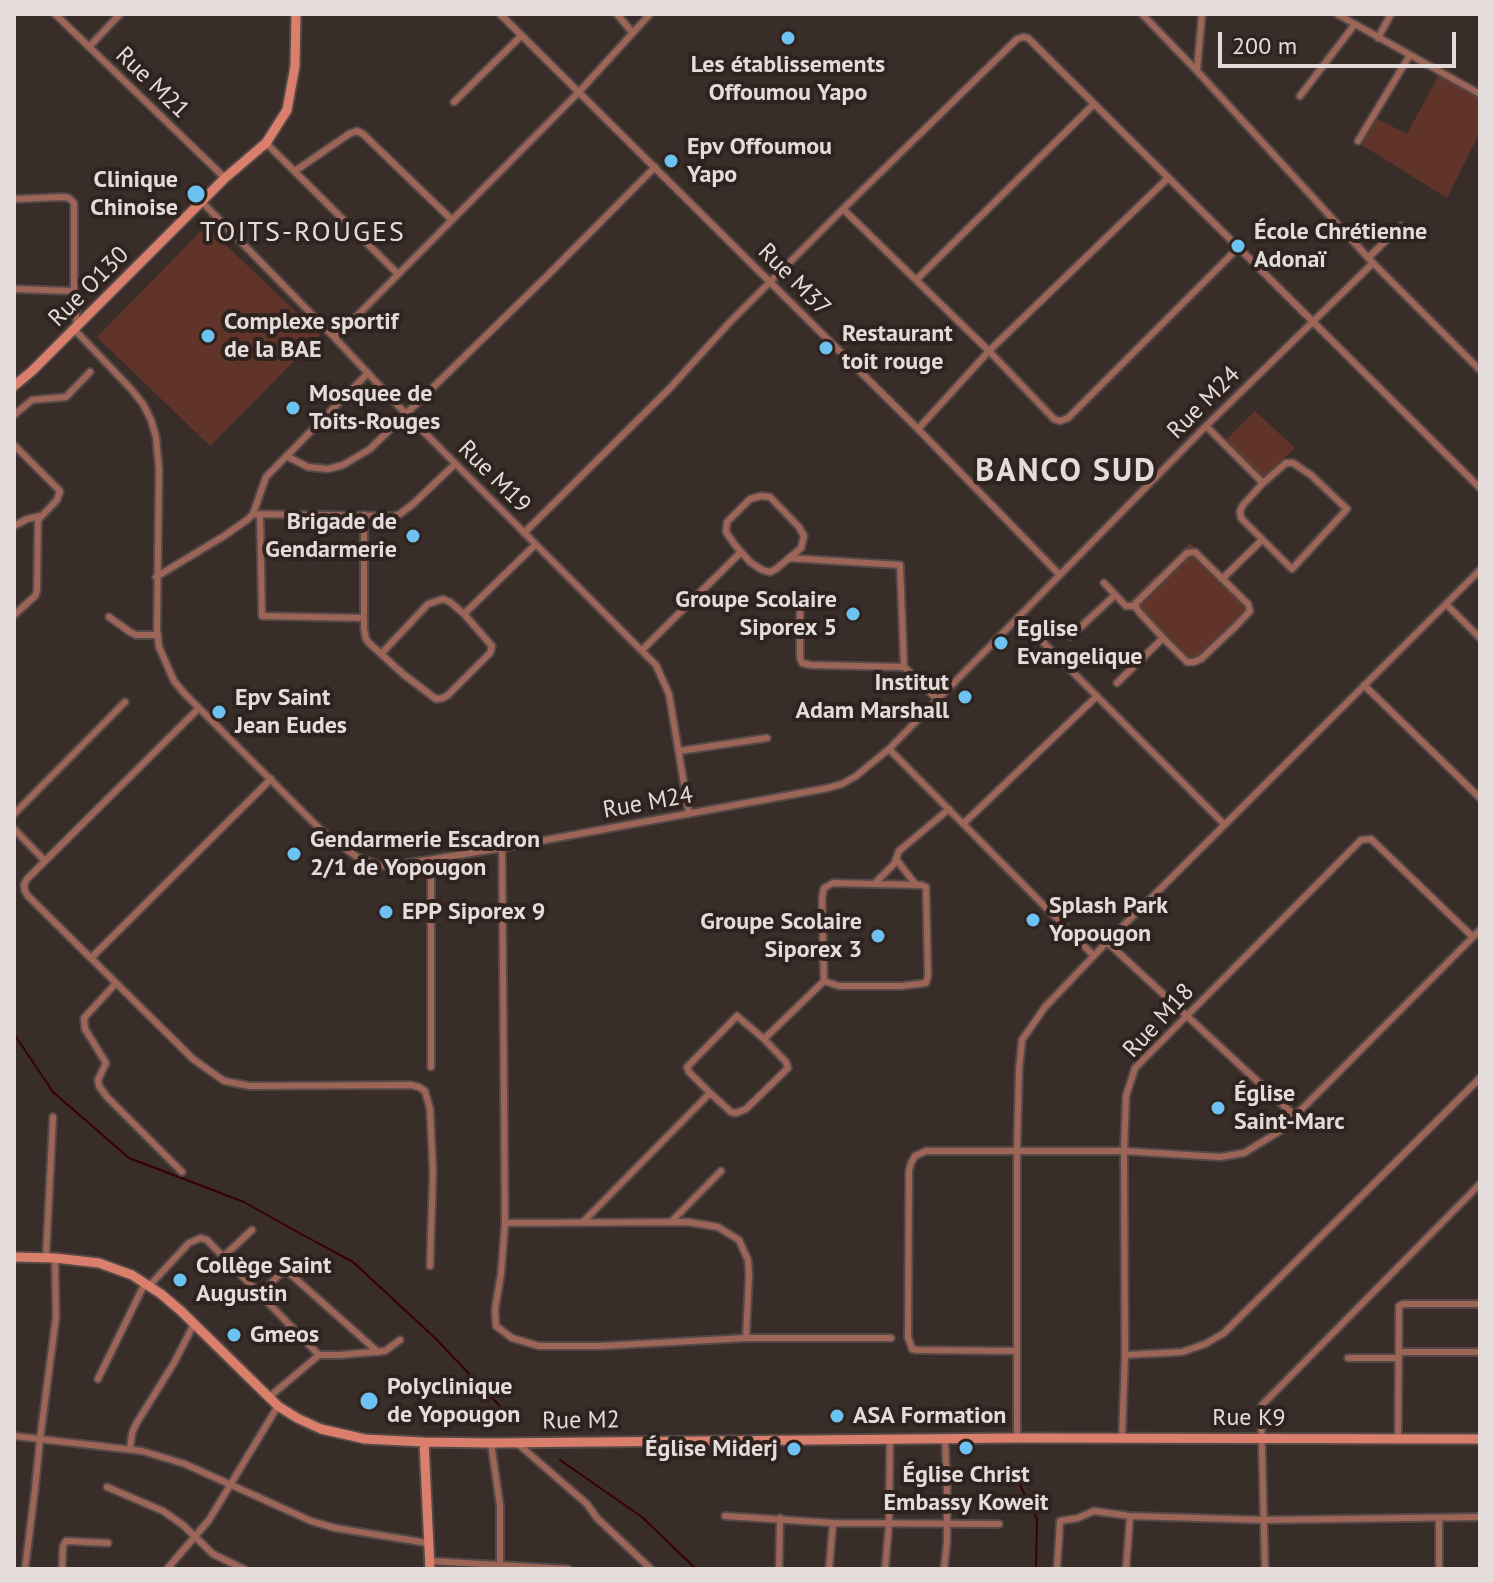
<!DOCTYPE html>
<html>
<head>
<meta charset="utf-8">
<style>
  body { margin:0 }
  #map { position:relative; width:1494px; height:1583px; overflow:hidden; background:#392d2a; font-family:"PT Sans",sans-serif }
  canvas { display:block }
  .frame { position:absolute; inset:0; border:16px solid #e4dcda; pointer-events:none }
  .scale { position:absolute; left:1218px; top:32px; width:238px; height:36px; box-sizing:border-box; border:4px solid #e4dcda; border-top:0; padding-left:10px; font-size:24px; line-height:28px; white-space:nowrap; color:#e4dcda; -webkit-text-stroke:6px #2f2320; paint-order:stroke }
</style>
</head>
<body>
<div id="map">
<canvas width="1494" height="1583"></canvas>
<div class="frame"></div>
<div class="scale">200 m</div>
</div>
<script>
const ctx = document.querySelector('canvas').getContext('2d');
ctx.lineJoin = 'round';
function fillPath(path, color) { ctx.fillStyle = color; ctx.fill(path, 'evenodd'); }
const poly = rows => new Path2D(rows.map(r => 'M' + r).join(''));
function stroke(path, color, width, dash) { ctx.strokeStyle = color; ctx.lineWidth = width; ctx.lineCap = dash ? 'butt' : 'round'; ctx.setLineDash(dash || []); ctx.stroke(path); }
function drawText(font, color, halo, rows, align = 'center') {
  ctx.font = font + ' "PT Sans",sans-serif'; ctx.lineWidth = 8; ctx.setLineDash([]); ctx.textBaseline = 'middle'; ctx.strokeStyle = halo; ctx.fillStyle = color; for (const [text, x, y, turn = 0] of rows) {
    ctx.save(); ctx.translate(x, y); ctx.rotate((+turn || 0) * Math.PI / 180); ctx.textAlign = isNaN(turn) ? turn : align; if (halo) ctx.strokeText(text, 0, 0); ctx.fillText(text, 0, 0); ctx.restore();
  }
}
fillPath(poly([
  [1439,75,1480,97,1480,132,1447,198,1362,145,1377,119,1407,134],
  [206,226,320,335,210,446,97,337],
  [1255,411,1295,448,1262,479,1223,443],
  [1190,543,1250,605,1188,666,1127,603]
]), '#61342a');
stroke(poly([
  [14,1034,53,1092,129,1158,244,1202,301,1234,353,1262,435,1338,517,1424],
  [560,1460,642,1517,696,1569],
  [1009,1463,1037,1519,1036,1569]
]), '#370000', 2);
const street = poly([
  [55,14,225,178],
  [500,14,918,429,1059,574],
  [617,14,632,32],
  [1142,14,1197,71,1373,263,1480,370],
  [1337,14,1480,94],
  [1378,38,1391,14],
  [89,47,120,14],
  [1197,70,1202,14],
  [1300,96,1355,24],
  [454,102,521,36],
  [1358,141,1410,55],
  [266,143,398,274],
  [295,171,349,134,357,131,363,134,452,220],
  [14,199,64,197,69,198,74,203,74,291,14,289],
  [202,202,335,338,406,414,656,665,669,694,689,814],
  [843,209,989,351,1054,419,1060,421,1068,418,1238,248],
  [1368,258,1401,226],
  [916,280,1094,104],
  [74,291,77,326],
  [74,329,131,389,143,404,151,420,156,437,159,469,157,630,159,647,174,681,184,693,322,831,357,857,378,865,390,866,502,848,828,788,842,784,856,776,889,749,1206,426,1373,263],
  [335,338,578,93,650,14],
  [14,415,32,400,66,397,90,372],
  [1206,426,1263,483],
  [918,429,989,351,1168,178],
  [14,445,60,491,57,500,38,520,37,591,35,596,14,615],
  [286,456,308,467,328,469,343,465,370,449,548,275,655,167],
  [1286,463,1293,463,1311,475,1347,509,1292,569,1241,518,1240,511,1243,505,1263,483,1286,463],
  [761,496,770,497,799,527,804,536,801,548,776,569,770,572,762,570,750,562,735,545,726,532,727,522,750,499,761,496],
  [253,514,394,516,400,514,413,504,455,464],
  [260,514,262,616,364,618],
  [364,515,364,628,366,639,369,643,403,674,436,699,443,698,448,695,490,653,492,646,464,614,450,602,443,599,428,604,381,654],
  [14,526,27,519,40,516],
  [524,533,670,388,729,323,843,209,1017,39,1023,37,1028,38,1480,488],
  [789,558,900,565,904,667,937,699],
  [156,577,224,536,247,520,253,514,266,477,368,373],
  [1222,579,1262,540],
  [1104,583,1126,606,1135,606],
  [800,604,800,658,802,663,811,665,904,667],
  [1446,604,1480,638],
  [464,614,535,545],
  [109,617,130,632,136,635,158,635],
  [1018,617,1224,824],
  [1071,636,1115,595],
  [642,650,741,552],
  [1117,683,1163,638,1187,662,1194,662,1201,659,1235,627,1250,611,1248,604,1195,552,1187,553,1136,603,1136,608,1140,613,1163,638],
  [1364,685,1480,798],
  [199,708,27,879,24,885,25,891,28,896,193,1059,224,1081,250,1086,411,1085,419,1087,425,1091,430,1109,433,1171,430,1266],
  [889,749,1094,956],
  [679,751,767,738],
  [14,814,125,702],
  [963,824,1097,696],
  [14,829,45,861],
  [502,848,505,1223,501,1274,495,1309,496,1326,512,1338,539,1346,601,1346,746,1338,891,1338],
  [896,859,916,885],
  [431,860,431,1067],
  [874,884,894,864,899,851,949,809],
  [1107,942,1295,1116],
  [91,958,271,779],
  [116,983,84,1018,85,1029,106,1063,98,1080,99,1086,107,1097,182,1172],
  [737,1016,764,1039,786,1062,788,1068,746,1109,736,1113,731,1112,710,1093,689,1072,687,1067,737,1016],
  [764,1039,824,981,822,898,824,888,833,883,921,885,926,887,928,976,926,983,901,986,839,986,824,981],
  [671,1222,721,1171],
  [505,1223,688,1222,718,1227,739,1240,748,1260,749,1275,746,1338],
  [582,1223,710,1093],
  [224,1256,252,1230],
  [46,1257,53,1117],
  [149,1286,189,1243,201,1238,207,1240,319,1355],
  [260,1294,280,1274,288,1272,378,1352],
  [1016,1351,917,1350,912,1349,908,1337,909,1171,911,1163,915,1156,926,1151,1124,1151,1220,1157,1244,1153,1280,1131,1480,930],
  [1399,1352,1480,1352],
  [1125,1355,1182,1352,1205,1344,1224,1333,1480,1078],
  [1348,1358,1399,1358],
  [98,1379,145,1283],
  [268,1398,319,1355,340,1355,385,1351,400,1340],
  [14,1436,142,1451,185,1464,311,1521,335,1528,428,1543],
  [1017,1438,1017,1151,1019,1070,1022,1040,1045,1007,1107,942,1480,570],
  [1122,1438,1125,1355,1124,1151,1126,1096,1135,1068,1361,840,1371,839,1473,937],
  [1398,1439,1399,1306,1403,1304,1480,1304],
  [491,1443,500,1506,500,1564],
  [517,1443,587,1504,597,1518,651,1569],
  [130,1449,132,1433,136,1424,174,1363,194,1324],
  [107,1487,163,1511,183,1525,213,1554,244,1569],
  [725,1516,833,1523,999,1524],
  [430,1561,568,1569],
  [25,1569,35,1489,40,1439,56,1317,55,1258],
  [62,1569,63,1546,66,1541,108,1543],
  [167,1569,209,1520,278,1406],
  [779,1569,780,1518],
  [829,1569,833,1523],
  [885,1569,889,1524,890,1440],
  [944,1569,947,1542,947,1486,945,1439],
  [1057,1569,1060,1521,1078,1518,1094,1511,1130,1516],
  [1126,1569,1130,1516,1265,1520,1480,1517],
  [1265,1569,1261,1410,1262,1405,1480,1184],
  [1439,1569,1439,1518]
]);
const secondary = poly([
  [14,386,32,371,225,178,266,143,287,110,295,66,296,14],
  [14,1257,55,1258,99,1263,132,1275,161,1294,181,1311,278,1406,297,1418,321,1429,365,1439,424,1442,491,1443,1017,1438,1480,1439],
  [424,1442,430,1569]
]);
stroke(street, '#544946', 10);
stroke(secondary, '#544946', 13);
stroke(street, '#9d6458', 6);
stroke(secondary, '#d97f6c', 9);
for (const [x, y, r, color] of [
  [788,38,8,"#6cc3f2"],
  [671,161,8,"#6cc3f2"],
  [196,194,10,"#6cc3f2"],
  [1238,246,8,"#6cc3f2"],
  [208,336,8,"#6cc3f2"],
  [826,348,8,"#6cc3f2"],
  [293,408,8,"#6cc3f2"],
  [413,536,8,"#6cc3f2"],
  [853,614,8,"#6cc3f2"],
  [1001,643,8,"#6cc3f2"],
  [965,697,8,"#6cc3f2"],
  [219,712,8,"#6cc3f2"],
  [294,854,8,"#6cc3f2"],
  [386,912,8,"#6cc3f2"],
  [1033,920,8,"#6cc3f2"],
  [878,936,8,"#6cc3f2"],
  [1218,1108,8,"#6cc3f2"],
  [180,1280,8,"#6cc3f2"],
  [234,1335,8,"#6cc3f2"],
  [369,1401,10,"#6cc3f2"],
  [837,1416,8,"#6cc3f2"],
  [966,1448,8,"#6cc3f2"],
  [794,1449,8,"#6cc3f2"]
]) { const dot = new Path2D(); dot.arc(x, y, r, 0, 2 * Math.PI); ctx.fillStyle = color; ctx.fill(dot); stroke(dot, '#2f2320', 3); }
drawText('bold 24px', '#e4dcda', '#2f2320', [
  ["Les établissements",788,65,"center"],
  ["Offoumou Yapo",788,93,"center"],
  ["Epv Offoumou",687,147],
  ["Yapo",687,175],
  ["Clinique",178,180,"right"],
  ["Chinoise",178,208,"right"],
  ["École Chrétienne",1254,232],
  ["Adonaï",1254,260],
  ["Complexe sportif",224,322],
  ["de la BAE",224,350],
  ["Restaurant",842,334],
  ["toit rouge",842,362],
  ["Mosquee de",309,394],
  ["Toits-Rouges",309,422],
  ["Brigade de",397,522,"right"],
  ["Gendarmerie",397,550,"right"],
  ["Groupe Scolaire",837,600,"right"],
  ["Siporex 5",837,628,"right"],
  ["Eglise",1017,629],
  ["Evangelique",1017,657],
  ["Institut",949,683,"right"],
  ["Adam Marshall",949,711,"right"],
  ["Epv Saint",235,698],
  ["Jean Eudes",235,726],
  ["Gendarmerie Escadron",310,840],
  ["2/1 de Yopougon",310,868],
  ["Splash Park",1049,906],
  ["Yopougon",1049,934],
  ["EPP Siporex 9",402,912],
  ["Groupe Scolaire",862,922,"right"],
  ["Siporex 3",862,950,"right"],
  ["Église",1234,1094],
  ["Saint-Marc",1234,1122],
  ["Collège Saint",196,1266],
  ["Augustin",196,1294],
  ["Gmeos",250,1335],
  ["Polyclinique",387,1387],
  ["de Yopougon",387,1415],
  ["ASA Formation",853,1416],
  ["Église Miderj",778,1449,"right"],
  ["Église Christ",966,1475,"center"],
  ["Embassy Koweit",966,1503,"center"]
], 'left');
drawText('24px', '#e4dcda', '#2f2320', [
  ["Rue M21",152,83,44],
  ["Rue M37",794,280,45],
  ["Rue O130",89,287,-45],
  ["Rue M24",1204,403,-45],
  ["Rue M19",494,477,45],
  ["Rue M24",648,803,-10],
  ["Rue M18",1159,1021,-47],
  ["Rue K9",1249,1418],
  ["Rue M2",581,1421,-1]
]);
ctx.letterSpacing = '2px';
drawText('28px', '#e4dcda', '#2f2320', [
  ["TOITS-ROUGES",303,233]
]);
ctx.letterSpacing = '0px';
ctx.letterSpacing = '2px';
drawText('bold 32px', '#e4dcda', '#2f2320', [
  ["BANCO SUD",1066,472]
]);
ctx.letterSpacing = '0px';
</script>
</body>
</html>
